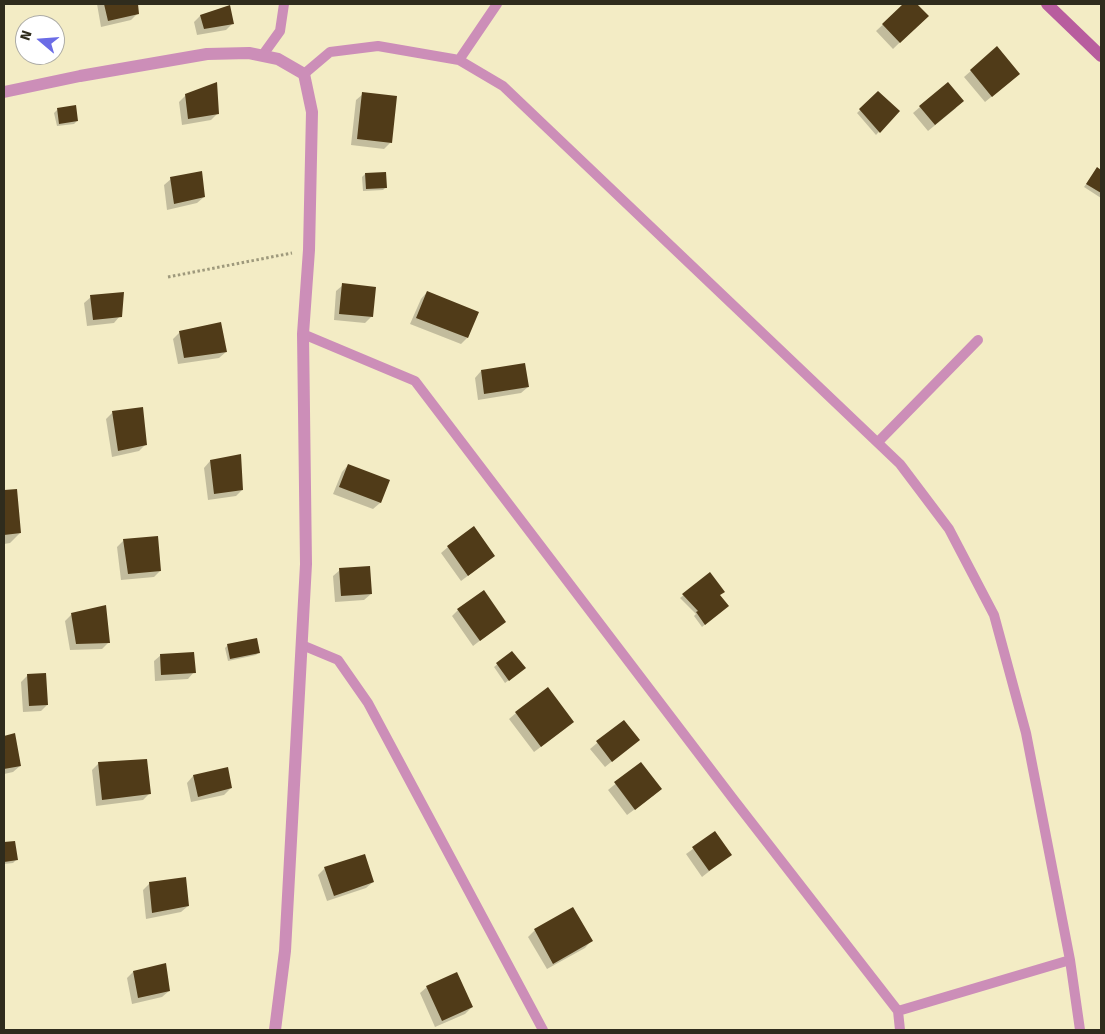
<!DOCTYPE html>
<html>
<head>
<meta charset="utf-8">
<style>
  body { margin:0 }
  #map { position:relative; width:1105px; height:1034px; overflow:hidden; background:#f3ecc5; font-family:"Fira Sans",sans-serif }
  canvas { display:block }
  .frame { position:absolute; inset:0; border:5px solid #2f2c1d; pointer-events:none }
  .north { position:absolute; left:15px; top:15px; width:50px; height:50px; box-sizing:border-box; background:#fff; border:1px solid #acaba5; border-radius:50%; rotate:288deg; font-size:14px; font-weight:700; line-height:20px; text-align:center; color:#2f2c1d }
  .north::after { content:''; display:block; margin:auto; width:18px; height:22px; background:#6b6ce6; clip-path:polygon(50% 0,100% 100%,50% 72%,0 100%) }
</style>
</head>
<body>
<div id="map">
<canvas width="1105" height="1034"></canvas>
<div class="frame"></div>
<div class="north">N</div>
</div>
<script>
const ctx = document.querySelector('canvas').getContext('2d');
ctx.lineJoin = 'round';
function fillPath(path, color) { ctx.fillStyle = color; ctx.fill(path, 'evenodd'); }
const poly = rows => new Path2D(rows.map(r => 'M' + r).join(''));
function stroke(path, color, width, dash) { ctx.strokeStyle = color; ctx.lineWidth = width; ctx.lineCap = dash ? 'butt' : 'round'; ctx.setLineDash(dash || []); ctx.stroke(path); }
fillPath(poly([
  [97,4,137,4,138,13,131,20,101,27],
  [905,4,915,4,927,16,893,49,876,31],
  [200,16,233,23,226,30,197,35,194,22],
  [997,48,1012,80,985,102,964,77],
  [878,93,898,111,876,135,857,113],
  [363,94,391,142,384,149,351,145,356,100],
  [186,95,217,114,211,120,182,125,179,102],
  [920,107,956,108,928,131,913,113],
  [57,110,77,121,74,124,57,126,54,113],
  [1097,169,1101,171,1101,198,1084,187],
  [365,174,386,187,383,190,363,191,362,177],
  [171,179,204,197,197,203,167,210,164,185],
  [343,285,372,316,365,323,334,320,336,291],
  [427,292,467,338,461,344,410,324,421,299],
  [91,297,120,316,114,323,87,326,84,303],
  [180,332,226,352,219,358,178,364,173,339],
  [481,371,528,387,521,393,478,400,475,378],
  [113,412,145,445,139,451,112,457,106,419],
  [210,461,242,490,236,496,208,500,204,468],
  [348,465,388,481,380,503,373,509,333,494,342,472],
  [16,490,20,533,10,543,4,544,4,491],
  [124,540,160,571,154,577,121,580,117,547],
  [448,547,494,556,461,581,441,553],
  [340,570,371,594,364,600,335,602,333,576],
  [710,574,724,609,702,627,694,616,696,614,680,598],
  [104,607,109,642,102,649,70,650,65,621,71,615],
  [458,610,504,622,473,646,452,616],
  [228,645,259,652,256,655,228,661,225,648],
  [512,652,521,671,505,683,494,667],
  [161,655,194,672,188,679,155,681,154,661],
  [28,675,47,705,41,711,23,712,21,682],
  [516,713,566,728,534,752,509,719],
  [623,721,638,740,605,767,590,749],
  [14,735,20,766,13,772,4,774,4,738],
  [641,763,654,795,627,815,608,790],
  [98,764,149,794,143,800,96,806,92,770],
  [193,776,231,788,224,795,191,802,187,783],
  [715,833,730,855,702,877,686,854],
  [14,842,16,860,13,863,4,864,4,844],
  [325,868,373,882,366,888,327,901,318,875],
  [185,879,188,906,181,912,146,919,143,890,149,884],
  [573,908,591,941,585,948,547,969,528,937,535,930],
  [165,965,169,991,162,997,132,1004,127,978,133,972],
  [427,987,472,1007,465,1014,435,1027,420,993]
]), '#0003');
fillPath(poly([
  [104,4,138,4,139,14,108,21],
  [903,4,917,4,929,16,900,43,882,24],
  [230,5,234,24,204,29,200,15],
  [997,46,1020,74,992,97,970,70],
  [217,82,219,114,188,119,185,94],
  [948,82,964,101,935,125,919,106],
  [878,91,900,111,880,133,859,109],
  [362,92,397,96,392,143,357,139],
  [76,105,78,121,59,124,57,108],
  [1097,167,1101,170,1101,193,1086,184],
  [202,171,205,197,174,204,170,177],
  [386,172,387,188,366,189,365,173],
  [342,283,376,287,373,317,339,314],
  [427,291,479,312,468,338,416,318],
  [124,292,122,317,93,320,90,295],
  [221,322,227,352,184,358,179,331],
  [525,363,529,387,484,394,481,370],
  [143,407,147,445,118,451,112,411],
  [241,454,243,490,214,494,210,460],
  [348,464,390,480,381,503,339,487],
  [17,489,21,533,4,535,4,490],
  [474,526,495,556,468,576,447,546],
  [158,536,161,571,128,574,123,539],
  [370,566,372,594,341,596,339,568],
  [710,572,725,592,720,595,729,606,705,625,696,612,698,611,682,594],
  [484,590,506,622,480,641,457,609],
  [106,605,110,643,76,644,71,613],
  [257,638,260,653,230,659,227,644],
  [512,651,526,668,509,681,496,663],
  [194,652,196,673,161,675,160,654],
  [46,673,48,705,29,706,27,674],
  [548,687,574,722,541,747,515,712],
  [624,720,640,740,612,762,596,741],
  [15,733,21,766,4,769,4,736],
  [147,759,151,794,102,800,98,762],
  [641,762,662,789,635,810,614,782],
  [228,767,232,788,198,797,193,775],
  [715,831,732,855,709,871,692,847],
  [15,841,18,860,4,862,4,842],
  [365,854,374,882,334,896,324,867],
  [186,877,189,906,152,913,149,882],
  [573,907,593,941,553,964,534,929],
  [166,963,170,991,138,998,133,971],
  [457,972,473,1007,442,1021,426,986]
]), '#503b18');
stroke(poly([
  [168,277,292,253]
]), '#9e997c', 3, [2.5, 2.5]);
stroke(poly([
  [262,56,280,31,284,4],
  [459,60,497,4],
  [304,74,330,52,378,46,459,60,503,86,900,464,949,529,994,615,1026,733,1070,960,1080,1030],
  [303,334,415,381,734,800,898,1011,1070,960],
  [878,442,978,340],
  [302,645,338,660,368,703,543,1030],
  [898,1011,900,1030]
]), '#cc8eb8', 10);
stroke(poly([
  [4,92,80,76,207,54,249,53,278,59,304,74,312,112,309,250,303,334,306,564,285,951,275,1030]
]), '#cc8eb8', 12);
stroke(poly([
  [1047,4,1101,56]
]), '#b85d9e', 12);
</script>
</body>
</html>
